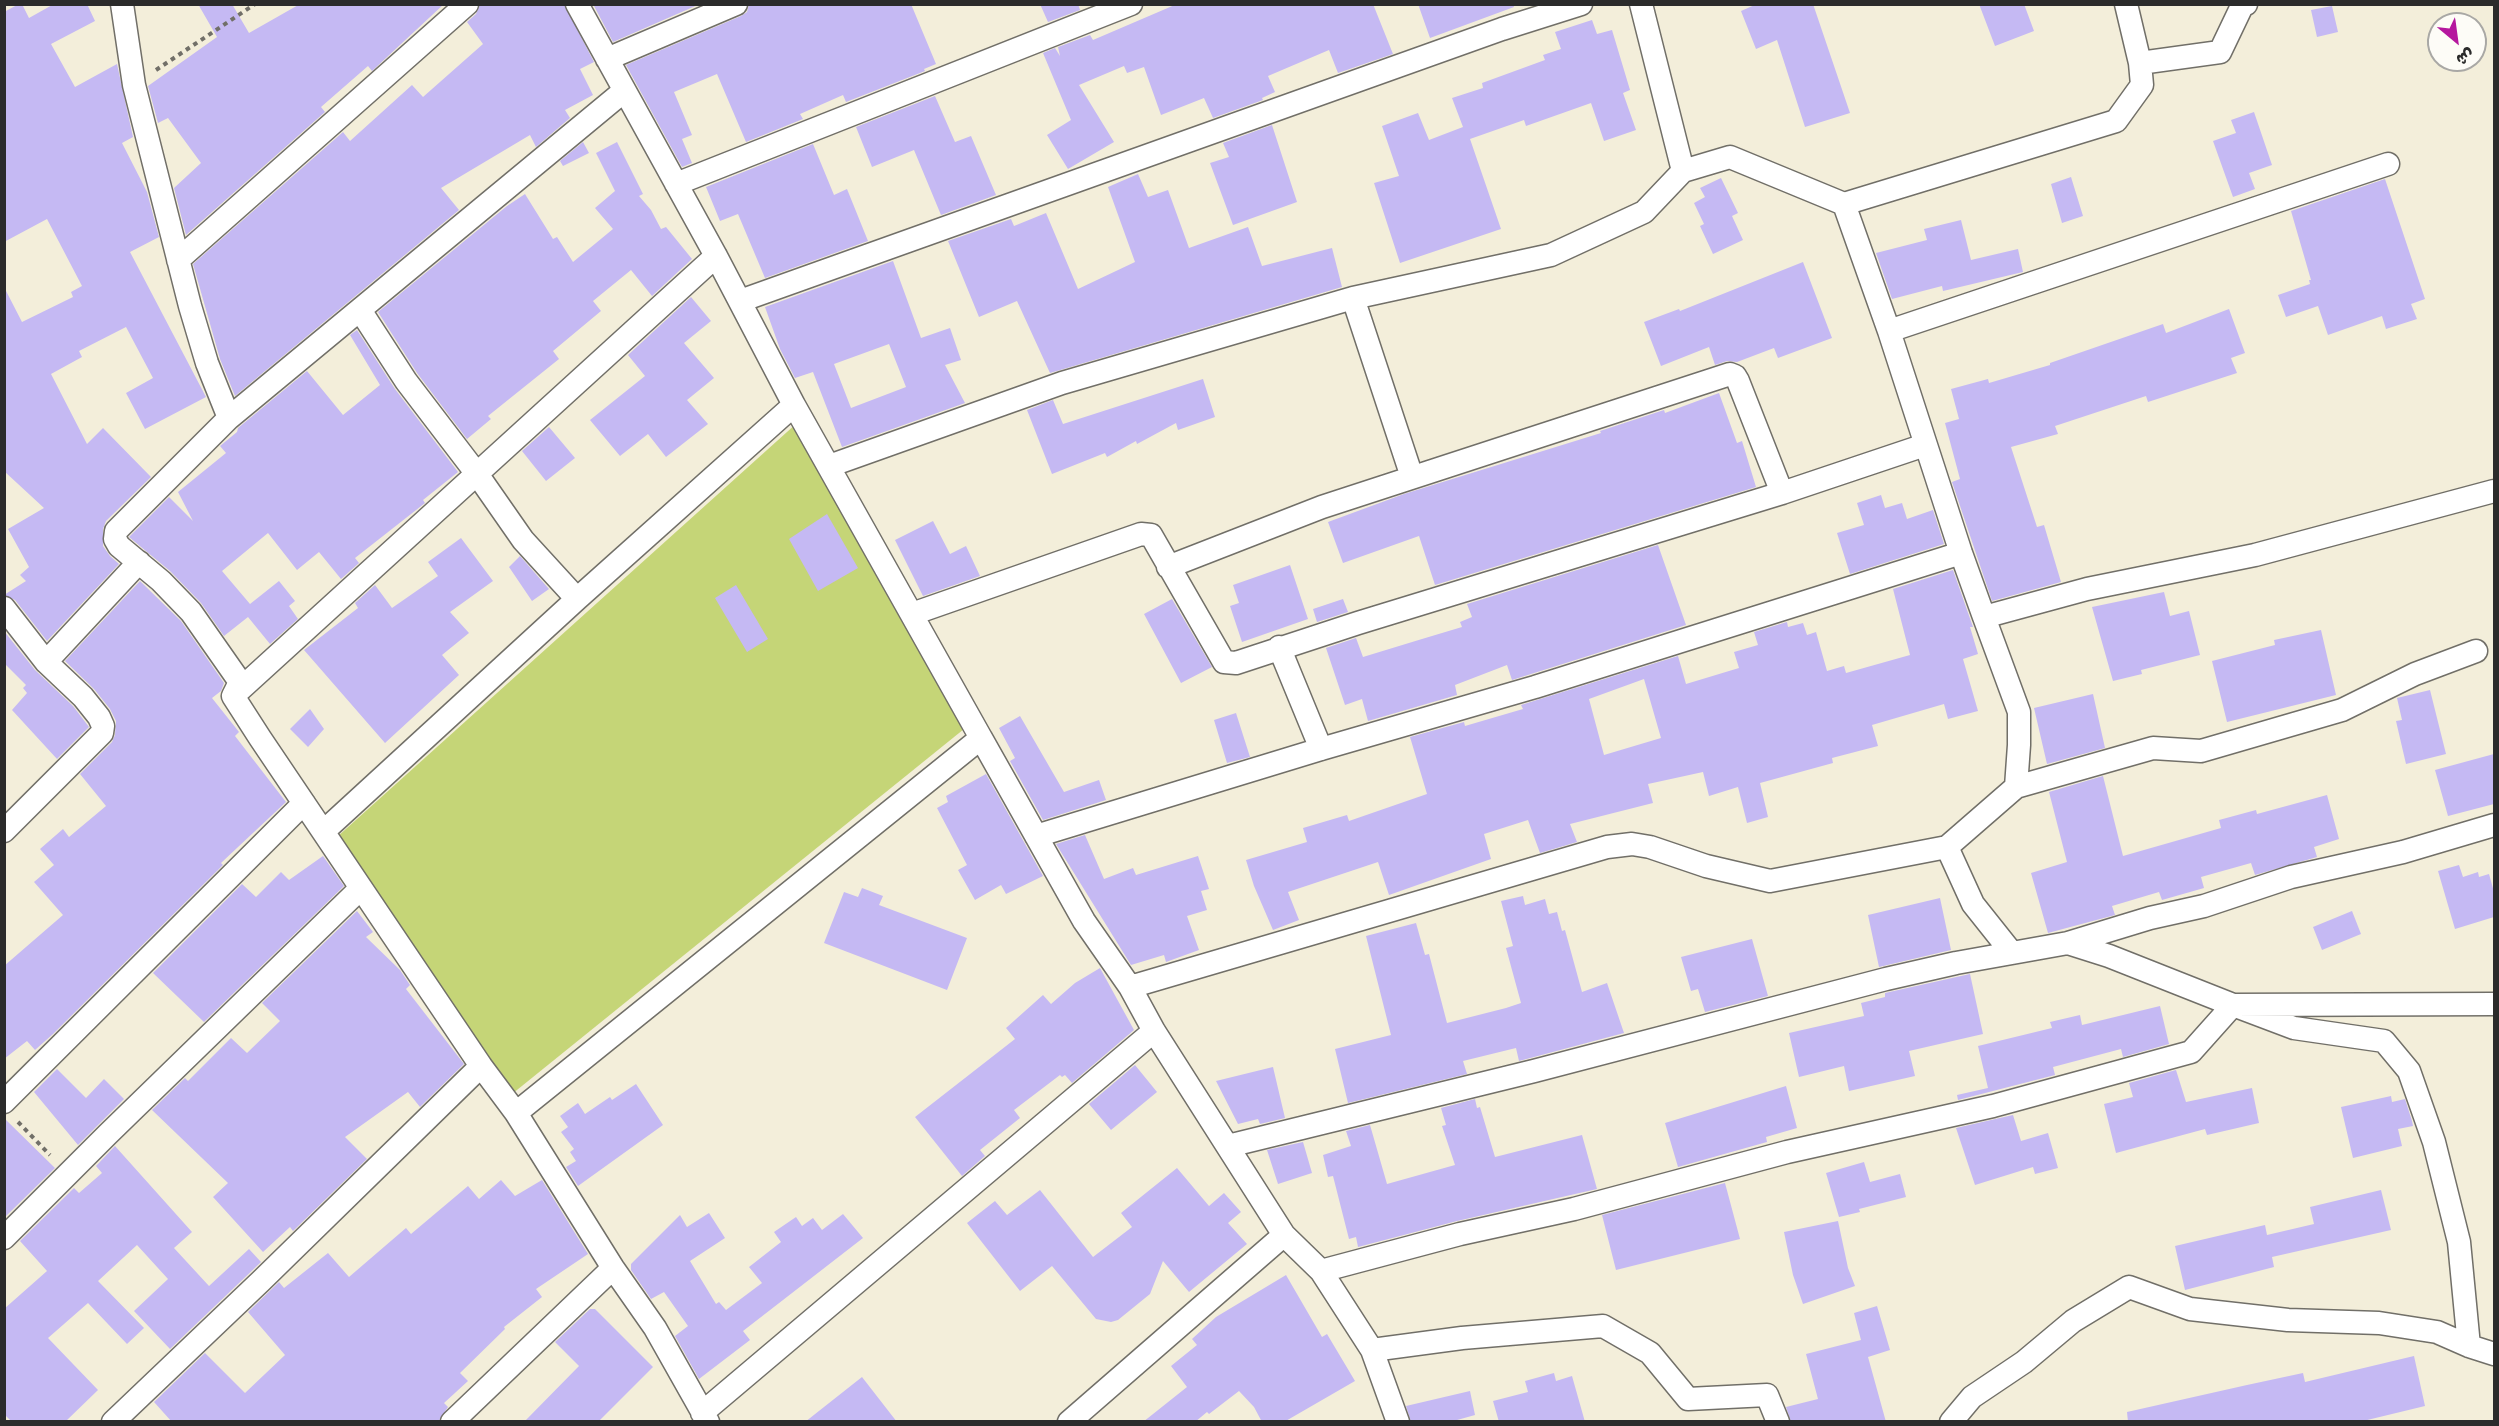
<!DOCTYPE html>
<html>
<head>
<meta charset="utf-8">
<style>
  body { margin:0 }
  #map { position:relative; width:2499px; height:1426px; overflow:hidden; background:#f3eeda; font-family:"Balsamiq Sans","Playpen Sans Arabic",sans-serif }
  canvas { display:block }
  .frame { position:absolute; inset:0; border:6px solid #2b2b2b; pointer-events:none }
  .north { position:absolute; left:2427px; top:12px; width:60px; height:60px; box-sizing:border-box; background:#fdfcf7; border:2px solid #a9a8a5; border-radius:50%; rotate:151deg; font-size:16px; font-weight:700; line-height:24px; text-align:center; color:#2b2b2b }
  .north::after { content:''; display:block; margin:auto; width:21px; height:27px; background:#b5179e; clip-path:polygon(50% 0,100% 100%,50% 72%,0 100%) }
</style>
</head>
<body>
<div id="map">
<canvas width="2499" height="1426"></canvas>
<div class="frame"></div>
<div class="north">ش</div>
</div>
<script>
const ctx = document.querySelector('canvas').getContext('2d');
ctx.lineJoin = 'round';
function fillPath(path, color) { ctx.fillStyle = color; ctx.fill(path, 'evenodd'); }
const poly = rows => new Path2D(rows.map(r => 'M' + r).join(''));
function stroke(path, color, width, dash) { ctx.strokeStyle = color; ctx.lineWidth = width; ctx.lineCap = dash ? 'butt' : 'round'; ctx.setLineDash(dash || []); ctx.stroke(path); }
fillPath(poly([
  [797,423,964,729,512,1094,337,837]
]), '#c5d577');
fillPath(poly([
  [19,4,22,4,29,18,54,4,87,4,95,21,51,44,75,87,117,64,133,137,122,143,147,192,159,237,130,252,206,397,145,429,126,393,153,378,126,327,79,351,82,357,51,374,87,444,103,428,151,477,106,521,103,529,103,546,110,556,119,564,47,641,15,600,4,595,26,581,20,575,29,567,8,529,44,508,4,471,4,287,22,322,73,297,71,292,82,286,47,219,4,242,4,12],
  [198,4,232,4,249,33,300,4,444,4,372,71,368,66,321,107,325,112,186,235,174,188,201,163,168,118,158,123,148,86,217,37],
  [480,4,564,4,594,62,580,69,593,95,565,110,570,118,536,147,530,135,441,188,459,210,235,396,220,359,193,264,343,132,350,141,412,85,423,97,483,44,467,22,476,14],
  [593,4,700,4,613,42],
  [749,4,911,4,936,64,924,69,925,71,846,102,843,95,800,114,803,119,746,142,717,74,674,92,692,135,682,139,692,163,682,167,626,65,741,16,747,12],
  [1040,4,1078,4,1080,10,1048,22],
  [1177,4,1373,4,1393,54,1338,73,1329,50,1268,76,1275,92,1262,98,1263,100,1213,118,1204,98,1161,115,1144,67,1127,73,1124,66,1079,85,1114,142,1068,169,1047,135,1071,120,1043,53,1055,48,1060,56,1058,47,1090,35,1093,40],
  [1418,4,1513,4,1514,7,1430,38],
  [1757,4,1813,4,1850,113,1805,127,1777,40,1756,49,1741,11],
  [1979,4,2024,4,2034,31,1995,46],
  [2332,6,2338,32,2317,37,2311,10],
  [1592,20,1597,34,1612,30,1630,90,1623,93,1636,130,1604,141,1591,103,1526,126,1524,120,1470,139,1501,229,1400,263,1374,183,1399,176,1382,126,1418,113,1429,140,1463,127,1452,98,1483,88,1482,83,1545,60,1543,55,1561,49,1555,32],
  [935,96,955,142,971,136,996,195,941,215,914,150,872,167,856,127],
  [2254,112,2272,165,2249,173,2255,189,2233,197,2213,141,2236,133,2231,120],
  [1272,125,1297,202,1233,225,1210,163,1229,157,1223,143],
  [583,142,589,153,563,166,560,161],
  [617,142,643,194,639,196,651,210,661,229,666,227,692,259,652,296,631,270,593,301,601,311,553,351,559,359,488,416,491,419,467,439,417,373,378,312,507,206,525,194,553,239,557,237,573,262,613,229,595,208,615,191,596,153],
  [813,144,834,195,847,189,868,241,765,278,738,214,720,221,706,187],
  [1138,174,1148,197,1168,190,1189,248,1248,227,1262,266,1332,248,1342,287,1050,373,1017,301,979,317,948,241,1011,219,1014,226,1046,213,1078,289,1135,262,1108,187],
  [2071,177,2083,216,2062,223,2051,184],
  [1721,178,1738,213,1732,216,1743,240,1713,254,1700,226,1704,224,1694,203,1705,197,1700,188],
  [2385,179,2425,299,2411,304,2417,319,2386,329,2382,316,2328,335,2318,306,2286,317,2278,295,2310,284,2309,280,2311,280,2291,211],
  [1961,220,1971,260,2018,249,2023,272,1943,291,1942,286,1892,299,1876,253,1927,240,1924,229],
  [893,261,921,338,950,328,961,360,945,365,965,403,842,447,813,372,795,378,780,349,765,307],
  [889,344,906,387,851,408,834,364],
  [1803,262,1832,338,1778,358,1774,348,1737,362,1727,361,1715,365,1709,347,1661,366,1644,322,1679,309,1680,311],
  [691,297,711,321,684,343,714,378,687,400,708,424,666,457,648,434,620,456,590,420,645,376,628,355],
  [2229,309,2245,353,2231,358,2237,373,2148,402,2146,396,2055,426,2058,434,2011,447,2037,527,2044,525,2061,582,1992,601,1952,482,1960,479,1945,423,1959,419,1951,389,1988,379,1989,383,2050,365,2050,363,2163,324,2166,333],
  [357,330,395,389,458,472,423,500,425,503,355,558,359,563,341,579,319,552,297,570,268,533,222,571,250,604,279,581,295,601,289,606,298,619,270,644,248,617,224,636,201,603,170,571,129,537,169,497,193,521,178,492,226,453,220,446,237,432,238,428,307,371,343,415,380,385,350,335],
  [1203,379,1215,417,1178,430,1176,423,1137,444,1136,441,1107,457,1105,453,1052,474,1027,410,1053,400,1063,424],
  [1719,393,1737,443,1742,441,1756,487,1435,585,1419,536,1343,563,1328,522,1404,494,1601,433,1600,431,1664,410,1665,413],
  [549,427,575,458,546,481,522,451],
  [1881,495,1885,508,1902,503,1907,519,1933,510,1944,544,1850,574,1837,533,1864,525,1857,503],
  [827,514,858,568,818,591,789,539],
  [933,521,950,554,966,546,980,576,923,596,895,540],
  [461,538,493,581,450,612,469,633,442,655,459,675,385,743,304,650,358,608,355,603,375,585,392,608,438,576,428,562],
  [1658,545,1686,625,1512,680,1507,665,1455,685,1457,695,1368,721,1362,699,1345,705,1326,648,1356,638,1363,657,1422,639,1462,627,1460,622,1472,617,1467,604],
  [520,556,549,589,532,601,509,567],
  [1290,565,1308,619,1242,642,1230,606,1239,603,1233,585],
  [1953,570,1973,627,1970,627,1978,654,1963,659,1978,711,1948,719,1944,704,1872,725,1878,746,1832,758,1833,763,1760,783,1768,817,1747,823,1738,787,1709,796,1703,772,1648,784,1653,803,1570,824,1577,842,1540,853,1528,820,1484,834,1491,859,1389,895,1378,862,1288,892,1299,920,1273,930,1254,886,1246,860,1307,842,1303,828,1347,815,1349,821,1427,794,1410,737,1464,722,1465,726,1523,709,1521,705,1678,656,1686,684,1739,668,1734,652,1758,645,1754,632,1787,622,1788,627,1803,623,1807,635,1816,632,1827,671,1844,666,1846,673,1910,655,1893,589],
  [1644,679,1661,738,1604,755,1589,699],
  [140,581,181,621,224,683,221,691,212,698,239,732,235,736,286,802,221,863,223,865,53,1034,35,1050,27,1041,4,1059,4,966,63,915,34,882,54,865,40,849,63,829,69,837,106,806,80,774,112,742,115,735,116,721,110,709,94,689,65,661],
  [736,585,768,639,747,652,715,598],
  [2164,592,2170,616,2189,611,2200,655,2141,670,2142,674,2113,681,2092,607],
  [1172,599,1212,667,1181,683,1144,614],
  [1343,599,1348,612,1317,622,1313,609],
  [2321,630,2336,695,2227,722,2212,661,2275,645,2274,640],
  [4,631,35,670,73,706,89,727,57,759,12,710,27,693,23,688,26,685,4,663],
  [2430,690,2446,754,2406,764,2396,721,2402,720,2397,698],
  [2093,694,2105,748,2047,764,2034,708],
  [310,709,324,729,308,747,290,729],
  [1236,713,1250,757,1227,763,1214,720],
  [1020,716,1064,792,1099,780,1106,800,1043,820,1010,761,1015,758,999,728],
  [2494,754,2494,804,2448,816,2435,770],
  [986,774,1043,876,1006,894,1001,885,975,900,958,870,967,865,937,808,948,802,946,796],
  [2103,776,2123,856,2221,828,2219,820,2256,810,2257,814,2327,795,2339,839,2314,847,2317,857,2255,875,2251,863,2201,877,2204,888,2162,900,2159,892,2112,906,2115,915,2048,933,2031,873,2067,862,2049,792],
  [1085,835,1104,879,1133,868,1136,875,1198,856,1209,889,1201,891,1207,910,1187,916,1199,950,1166,962,1164,955,1131,965,1056,844],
  [323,856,344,886,204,1022,153,973,242,884,256,897,281,872,289,880],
  [2459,865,2463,877,2478,872,2479,877,2489,874,2494,892,2494,917,2455,929,2438,871],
  [862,888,883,896,879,905,967,938,947,990,824,943,844,892,858,897],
  [1523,896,1525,905,1545,899,1549,914,1557,912,1562,931,1565,930,1582,992,1607,983,1624,1033,1519,1061,1516,1048,1463,1061,1467,1074,1348,1103,1335,1049,1391,1035,1366,936,1416,923,1425,955,1429,954,1447,1023,1506,1008,1521,1003,1506,948,1513,946,1501,901],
  [1940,898,1951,950,1879,967,1868,915],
  [357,911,373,932,366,937,400,970,410,985,406,989,464,1064,420,1107,408,1092,345,1137,367,1159,293,1231,290,1227,263,1252,213,1197,228,1183,152,1110,185,1078,188,1081,231,1038,247,1053,280,1021,262,1003],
  [2352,911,2361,934,2322,950,2313,927],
  [1752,939,1768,996,1705,1012,1698,989,1691,991,1681,957],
  [1100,968,1134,1030,1072,1083,1065,1075,1062,1077,1060,1075,1014,1110,1020,1118,980,1150,985,1156,962,1176,915,1117,1015,1039,1006,1028,1043,995,1051,1004,1075,983],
  [1970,974,1983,1034,1909,1051,1915,1076,1849,1091,1844,1066,1799,1077,1789,1033,1864,1016,1861,1003,1885,997,1885,993],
  [2160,1006,2169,1044,2123,1057,2121,1049,2053,1067,2055,1075,1958,1100,1957,1095,1988,1088,1978,1046,2052,1028,2050,1022,2080,1015,2082,1025],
  [1135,1065,1157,1092,1111,1130,1089,1104],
  [1273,1067,1285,1118,1260,1124,1258,1119,1238,1124,1216,1081],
  [57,1069,86,1098,104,1079,124,1099,78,1145,34,1092],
  [2176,1070,2186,1102,2252,1088,2259,1123,2207,1135,2205,1129,2116,1153,2104,1104,2133,1097,2129,1083],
  [636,1084,663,1125,578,1186,566,1167,576,1161,570,1152,574,1149,561,1132,568,1127,560,1116,578,1103,585,1114,610,1097,612,1100],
  [1786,1086,1797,1128,1766,1137,1767,1142,1678,1167,1665,1123],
  [2391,1096,2392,1102,2405,1099,2412,1121,2413,1126,2398,1129,2402,1146,2353,1158,2341,1107],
  [1475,1099,1477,1108,1480,1107,1495,1157,1582,1135,1597,1189,1457,1221,1358,1247,1356,1237,1349,1239,1333,1176,1328,1177,1323,1155,1351,1146,1346,1131,1370,1125,1387,1184,1455,1165,1442,1126,1446,1125,1441,1108],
  [2013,1115,2021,1141,2048,1133,2058,1168,2035,1174,2033,1167,1975,1185,1956,1128],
  [4,1118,55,1168,4,1218],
  [1303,1142,1312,1173,1278,1184,1267,1150],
  [115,1146,192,1232,174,1248,209,1286,249,1249,261,1262,170,1349,134,1311,168,1279,137,1245,98,1281,144,1328,127,1344,88,1303,48,1338,98,1390,65,1422,12,1422,4,1414,4,1309,47,1271,20,1241,74,1188,79,1193,102,1173,96,1166],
  [1864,1162,1870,1182,1900,1174,1906,1197,1859,1209,1860,1212,1839,1217,1826,1173],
  [1177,1168,1209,1206,1224,1193,1241,1212,1228,1223,1247,1244,1189,1292,1163,1261,1150,1294,1118,1320,1111,1322,1096,1319,1052,1266,1020,1291,967,1223,995,1201,1007,1215,1040,1190,1093,1257,1132,1227,1121,1213],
  [501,1180,515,1196,542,1180,588,1254,536,1289,542,1297,504,1327,505,1329,460,1373,468,1381,444,1403,448,1407,438,1422,172,1422,154,1402,205,1353,245,1393,285,1355,248,1312,279,1282,284,1288,328,1253,349,1277,406,1228,411,1234,468,1186,479,1199],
  [1725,1183,1740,1239,1616,1270,1602,1215],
  [2381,1190,2391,1230,2272,1257,2274,1267,2185,1290,2175,1246,2265,1225,2267,1235,2314,1224,2310,1207],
  [709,1213,725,1238,690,1261,716,1304,719,1302,726,1310,762,1283,749,1267,781,1242,774,1232,796,1217,802,1226,813,1218,822,1230,843,1214,863,1238,743,1331,750,1340,699,1379,675,1336,688,1326,664,1292,651,1299,631,1270,631,1264,680,1215,687,1227],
  [1838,1221,1848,1268,1855,1286,1803,1304,1793,1275,1784,1232],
  [1286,1275,1322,1337,1327,1334,1355,1381,1284,1422,1262,1422,1254,1407,1239,1391,1209,1414,1207,1412,1195,1422,1143,1422,1187,1387,1171,1366,1197,1345,1192,1339,1216,1317],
  [1877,1306,1890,1350,1868,1357,1886,1422,1791,1422,1786,1407,1818,1399,1806,1354,1861,1340,1854,1313],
  [590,1309,595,1309,653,1367,598,1422,524,1422,579,1366,555,1342],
  [2414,1356,2425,1406,2359,1422,2128,1422,2127,1412,2247,1385,2303,1373,2305,1382],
  [1554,1373,1556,1381,1572,1376,1585,1422,1499,1422,1493,1401,1528,1392,1525,1381],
  [862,1377,897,1422,805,1422],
  [1470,1391,1475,1415,1450,1422,1411,1422,1406,1406]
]), '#c5b9f3');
const street = poly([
  [122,4,134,85,190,306,207,363,229,418],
  [577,4,716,256,794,405],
  [1641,4,1683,171],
  [2126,4,2140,63],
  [607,59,736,4],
  [624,91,229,418,116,531,115,539,119,546,161,581,191,612,240,682,233,696,260,738,481,1066,516,1113,613,1268,655,1328,708,1422],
  [676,184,1131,4],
  [1844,204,1889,331,1961,553,1984,617,2087,589,2255,555,2494,491],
  [178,260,467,4],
  [1353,298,1412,477],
  [740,301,1502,29,1581,4],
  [360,310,406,381,477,474,523,540,577,599],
  [1889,331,2388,164],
  [829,466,1062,383,1353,298,1551,255,1644,212,1683,171,1730,157,1844,204,2116,121,2142,85,2140,63,2220,52,2242,6,2246,4],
  [1168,567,1322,507,1730,374,1735,376,1738,381,1782,493],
  [4,608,46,662,83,697,99,717,103,726,102,733,4,831],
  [912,614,1141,534,1151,535,1224,662,1236,663,1358,623,1782,493,1925,445],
  [1279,647,1321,749],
  [46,662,139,562],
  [234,695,716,256],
  [981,738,1084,921,1130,987,1154,1031,1284,1235,1321,1271,1372,1350,1398,1422],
  [2016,787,2153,748,2201,751,2342,710,2415,674,2476,651],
  [324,831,577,599,794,405,981,738,516,1113],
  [1036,836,1321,749,1535,687,1961,553],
  [1947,847,2016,787,2019,745,2019,712,1984,617],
  [2068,943,2109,956,2233,1005,2494,1004],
  [1130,987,1607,847,1632,844,1650,847,1706,866,1770,881,1947,847,1973,904,2012,953],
  [4,1102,304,803],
  [1228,1146,1534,1071,1886,979,1956,963,2068,943,2150,918,2204,906,2291,877,2403,852,2494,825],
  [4,1238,108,1134,361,888],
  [1321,1271,1460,1234,1574,1209,1787,1152,1993,1106,2191,1052,2233,1005,2294,1028,2384,1041,2409,1071,2434,1142,2459,1242,2469,1346],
  [1372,1350,1462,1338,1603,1326,1650,1353,1688,1399,1767,1395,1778,1422],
  [702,1413,1154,1031],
  [113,1422,261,1281,481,1066],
  [452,1422,613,1268],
  [1069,1422,1284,1235],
  [1951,1422,1972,1397,2024,1362,2073,1321,2129,1287,2190,1309,2288,1320,2379,1323,2437,1332,2469,1346,2494,1354]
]);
stroke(street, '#716f68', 25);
stroke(poly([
  [156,70,255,4],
  [18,1122,50,1155]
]), '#716f68', 4, [4.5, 4.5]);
stroke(street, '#fff', 22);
</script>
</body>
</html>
